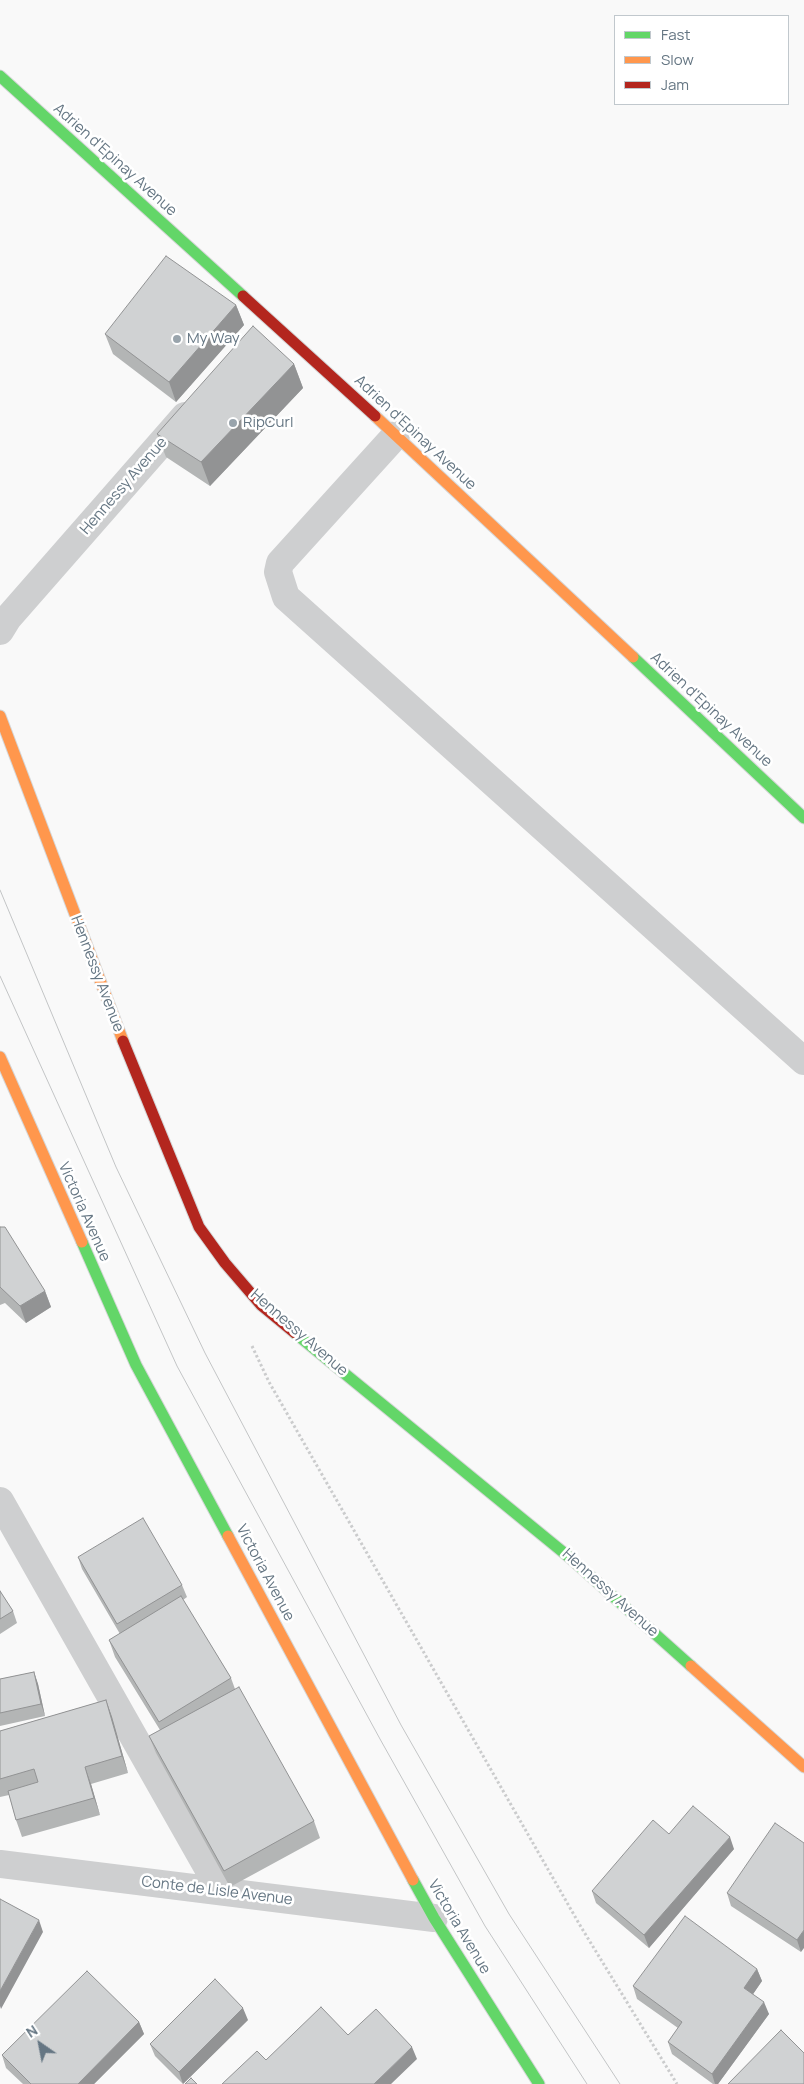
<!DOCTYPE html>
<html>
<head>
<meta charset="utf-8">
<style>
  body { margin:0 }
  #map { position:relative; width:804px; height:2084px; overflow:hidden; background:#f9f9f9; font-family:Manrope,sans-serif }
  canvas { display:block }
  .legend { position:absolute; left:614px; top:15px; width:175px; height:90px; box-sizing:border-box; background:#fff; border:1px solid #c1c8cd; margin:0; padding:6px 9px; list-style:none; font-size:15px; color:#657683 }
  .legend li { display:flex; align-items:center; gap:10px; height:25px }
  .legend b { width:25px; border:1px solid #c1c8cd }
  .north { position:absolute; left:15px; top:2019px; width:50px; height:50px; -webkit-text-stroke:4px #fff; paint-order:stroke; rotate:327deg; font-size:14px; font-weight:700; line-height:20px; text-align:center; color:#657683 }
  .north::after { content:''; display:block; margin:auto; width:18px; height:22px; background:#657683; clip-path:polygon(50% 0,100% 100%,50% 72%,0 100%) }
</style>
</head>
<body>
<div id="map">
<canvas width="804" height="2084"></canvas>
<ul class="legend">
<li><b style="height:6px;background:#63d668"></b>Fast</li>
<li><b style="height:6px;background:#ff974d"></b>Slow</li>
<li><b style="height:6px;background:#b3261e"></b>Jam</li>
</ul>
<div class="north">N</div>
</div>
<script>
const ctx = document.querySelector('canvas').getContext('2d');
ctx.lineJoin = 'round';
const poly = rows => new Path2D(rows.map(r => 'M' + r).join(''));
function stroke(path, color, width, dash) { ctx.strokeStyle = color; ctx.lineWidth = width; ctx.lineCap = dash ? 'butt' : 'round'; ctx.setLineDash(dash || []); ctx.stroke(path); }
function fillPath(path, color) { ctx.fillStyle = color; ctx.fill(path, 'evenodd'); }
function drawText(font, color, halo, rows, align = 'center') {
  ctx.font = font + ' Manrope,sans-serif'; ctx.lineWidth = 5; ctx.setLineDash([]); ctx.textBaseline = 'middle'; ctx.strokeStyle = halo; ctx.fillStyle = color; for (const [text, x, y, turn = 0] of rows) {
    ctx.save(); ctx.translate(x, y); ctx.rotate((+turn || 0) * Math.PI / 180); ctx.textAlign = isNaN(turn) ? turn : align; if (halo) ctx.strokeText(text, 0, 0); ctx.fillText(text, 0, 0); ctx.restore();
  }
}
const fast = poly([
  [0,76,243,296],
  [633,657,804,818],
  [82,1242,136,1365,228,1536],
  [295,1333,569,1557,691,1666],
  [413,1880,434,1918,539,2084]
]);
const slow = poly([
  [375,416,633,657],
  [0,716,123,1041],
  [0,1057,82,1242],
  [228,1536,413,1880],
  [691,1666,804,1767]
]);
const jam = poly([
  [243,296,375,416],
  [123,1041,199,1227,225,1263,261,1305,295,1333]
]);
stroke(fast, '#d5d6d7', 13);
stroke(slow, '#d5d6d7', 13);
stroke(jam, '#d5d6d7', 13);
stroke(poly([
  [252,1346,269,1382,581,1927,677,2084]
]), '#cbcccd', 3, [2.5, 2.5]);
stroke(poly([
  [396,435,280,563,278,572,286,597,804,1061],
  [0,631,8,618,185,416],
  [0,1501,221,1891],
  [0,1864,434,1918]
]), '#cecfd0', 28);
stroke(fast, '#63d668', 11);
stroke(slow, '#ff974d', 11);
stroke(jam, '#b3261e', 11);
stroke(poly([
  [0,890,116,1167,205,1353,401,1725,509,1914,620,2084],
  [0,976,177,1366,380,1739,485,1926,587,2084]
]), '#c3c5c6', 1);
fillPath(poly([
  [236,305,244,325,176,402,113,354,105,334],
  [294,364,303,388,210,486,166,457,157,434],
  [0,1227,45,1291,51,1307,26,1323,5,1303,0,1305],
  [78,1557,182,1585,187,1597,183,1600,231,1678,235,1689,314,1821,320,1838,230,1887,156,1753,149,1736,160,1730,115,1657,109,1640,120,1634,82,1569],
  [0,1591,13,1611,17,1623,0,1634],
  [34,1672,38,1684,45,1716,0,1726,0,1679],
  [106,1700,112,1717,128,1773,91,1784,100,1815,22,1837,16,1820,9,1795,0,1797,0,1731],
  [669,1834,734,1849,649,1948,596,1903,592,1891],
  [804,1843,801,1952,731,1906,727,1893],
  [757,1969,762,1981,753,1994,769,2014,718,2084,713,2084,672,2054,668,2042,678,2028,637,1999,633,1986],
  [248,2020,183,2084,155,2056,150,2044],
  [139,2022,144,2034,94,2084,23,2084,6,2068,2,2055]
]), '#b3b5b5');
fillPath(poly([
  [236,305,244,325,176,402,169,382],
  [294,364,303,388,210,486,201,462],
  [45,1291,51,1307,26,1323,20,1306],
  [34,1672,38,1684,45,1716,41,1704],
  [106,1700,112,1717,128,1773,122,1756],
  [85,1767,91,1784,100,1815,94,1798],
  [730,1837,734,1849,649,1948,644,1935],
  [39,1920,43,1932,1,2009,0,2006,0,1991],
  [804,1930,804,1948,801,1952,797,1940],
  [757,1969,762,1981,749,2000,744,1988],
  [764,2002,769,2014,718,2084,715,2084,712,2074],
  [243,2008,248,2020,183,2084,179,2072],
  [139,2022,144,2034,94,2084,78,2084],
  [412,2047,417,2059,391,2084,374,2084]
]), '#929394');
const building = poly([
  [166,256,236,305,169,382,105,334,166,256],
  [253,326,294,364,201,462,157,434,253,326],
  [0,1227,5,1227,45,1291,20,1306,0,1287,0,1227],
  [143,1518,182,1585,117,1624,78,1557,143,1518],
  [0,1591,13,1611,0,1619,0,1591],
  [181,1596,231,1678,159,1722,109,1640,181,1596],
  [34,1672,41,1704,0,1713,0,1679,34,1672],
  [239,1687,314,1821,224,1871,149,1736,239,1687],
  [106,1700,122,1756,85,1767,94,1798,16,1820,8,1791,38,1782,34,1769,0,1779,0,1731,106,1700],
  [693,1806,730,1837,644,1935,592,1891,653,1820,669,1834,693,1806],
  [775,1823,804,1843,804,1930,797,1940,727,1893,775,1823],
  [0,1899,39,1920,0,1991,0,1899],
  [685,1916,757,1969,744,1988,764,2002,712,2074,668,2042,682,2022,633,1986,685,1916],
  [87,1971,139,2022,78,2084,31,2084,2,2055,87,1971],
  [215,1979,243,2008,179,2072,150,2044,215,1979],
  [321,2007,348,2035,376,2009,412,2047,374,2084,222,2084,257,2051,266,2060,321,2007],
  [781,2030,804,2053,804,2084,728,2084,781,2030],
  [191,2078,197,2084,185,2084,191,2078]
]);
fillPath(building, '#d0d2d3');
stroke(building, '#929394', 1);
for (const [x, y, r, color] of [
  [177,339,5,"#99a4ac"],
  [233,423,5,"#99a4ac"]
]) { const dot = new Path2D(); dot.arc(x, y, r, 0, 2 * Math.PI); ctx.fillStyle = color; ctx.fill(dot); stroke(dot, '#fff', 2); }
drawText('15px', '#657683', '#fff', [
  ["Adrien d'Epinay Avenue",115,160,42],
  ["Adrien d'Epinay Avenue",415,433,43],
  ["Hennessy Avenue",124,486,-49],
  ["Adrien d'Epinay Avenue",711,710,43],
  ["Hennessy Avenue",97,974,69],
  ["Victoria Avenue",84,1212,66],
  ["Hennessy Avenue",299,1333,41],
  ["Victoria Avenue",265,1573,62],
  ["Hennessy Avenue",610,1593,42],
  ["Conte de Lisle Avenue",217,1891,7],
  ["Victoria Avenue",459,1927,59]
]);
drawText('15px', '#657683', '#fff', [
  ["My Way",187,339],
  ["RipCurl",243,423]
], 'left');
</script>
</body>
</html>
